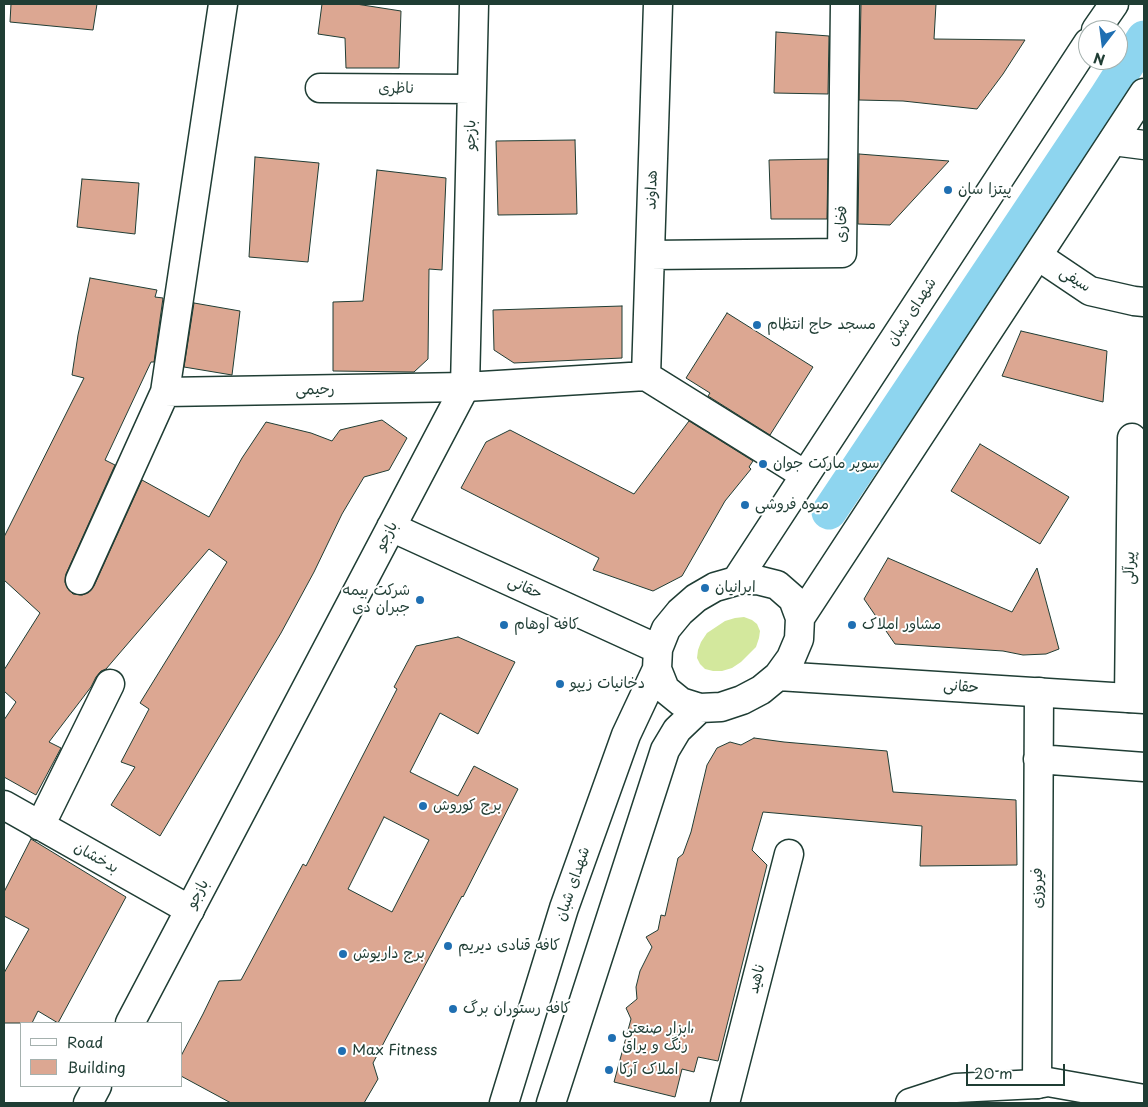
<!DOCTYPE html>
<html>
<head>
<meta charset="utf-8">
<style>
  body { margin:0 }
  #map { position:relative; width:1148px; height:1107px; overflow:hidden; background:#fff; font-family:"Playpen Sans",sans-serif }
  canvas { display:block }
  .frame { position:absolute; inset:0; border:5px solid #1f3d34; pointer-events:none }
  .legend { position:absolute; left:20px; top:1022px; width:162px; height:65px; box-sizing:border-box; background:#fff; border:1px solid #a5b1ae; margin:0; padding:6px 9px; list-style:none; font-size:15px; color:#1f3d34 }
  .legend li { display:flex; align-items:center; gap:10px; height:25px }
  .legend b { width:25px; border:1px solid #a5b1ae }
  .north { position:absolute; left:1078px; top:20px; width:50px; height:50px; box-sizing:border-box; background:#fff; border:1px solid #a5b1ae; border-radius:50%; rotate:195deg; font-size:14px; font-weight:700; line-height:20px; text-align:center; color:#1f3d34 }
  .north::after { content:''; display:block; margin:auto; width:18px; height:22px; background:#1f6fb2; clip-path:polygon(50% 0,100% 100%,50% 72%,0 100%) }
  .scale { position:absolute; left:966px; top:1064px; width:99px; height:22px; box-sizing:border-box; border:2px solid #1f3d34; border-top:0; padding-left:6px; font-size:15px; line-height:18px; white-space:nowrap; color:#1f3d34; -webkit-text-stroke:4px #fff; paint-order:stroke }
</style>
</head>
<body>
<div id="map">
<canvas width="1148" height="1107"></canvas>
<div class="frame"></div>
<ul class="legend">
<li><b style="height:6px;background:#fff"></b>Road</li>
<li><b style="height:14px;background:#dca792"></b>Building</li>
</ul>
<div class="north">N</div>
<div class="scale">20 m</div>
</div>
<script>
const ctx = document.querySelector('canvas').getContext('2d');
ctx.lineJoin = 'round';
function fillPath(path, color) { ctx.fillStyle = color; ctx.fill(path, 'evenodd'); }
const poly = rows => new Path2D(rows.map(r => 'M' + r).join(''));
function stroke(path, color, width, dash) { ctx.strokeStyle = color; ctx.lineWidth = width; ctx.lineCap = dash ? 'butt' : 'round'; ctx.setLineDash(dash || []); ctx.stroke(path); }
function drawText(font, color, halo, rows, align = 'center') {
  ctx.font = font + ' "Playpen Sans","Playpen Sans Arabic",sans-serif'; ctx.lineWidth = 4; ctx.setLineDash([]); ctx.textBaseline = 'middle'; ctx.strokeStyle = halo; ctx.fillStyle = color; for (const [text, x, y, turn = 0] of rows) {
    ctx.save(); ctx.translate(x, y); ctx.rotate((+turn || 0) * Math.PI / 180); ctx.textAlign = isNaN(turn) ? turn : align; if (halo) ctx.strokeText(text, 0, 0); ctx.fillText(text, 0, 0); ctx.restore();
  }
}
fillPath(poly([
  [744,617,752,620,757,624,760,631,759,638,756,647,741,662,732,668,722,671,713,671,705,669,700,664,697,658,698,650,701,642,707,633,725,621,735,618]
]), '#d3e89d');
stroke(poly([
  [829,512,1107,96,1144,38]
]), '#8ed5ef', 35);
const building = poly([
  [11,4,97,4,93,30,10,22,11,4],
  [322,4,356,4,401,11,399,68,346,68,345,38,318,34,322,4],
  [861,4,936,4,934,39,1025,40,1003,74,977,109,903,101,859,100,861,4],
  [776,32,829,36,828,94,774,93,776,32],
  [575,140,577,214,498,215,496,141,575,140],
  [859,154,949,161,890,225,858,224,859,154],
  [255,157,319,163,308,262,249,257,255,157],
  [828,159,827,219,771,219,769,160,828,159],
  [377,170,446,178,442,270,429,269,428,359,414,372,333,371,333,302,363,301,377,170],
  [82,179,139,183,135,234,77,227,82,179],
  [90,278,157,290,155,297,163,298,154,362,151,362,105,460,115,465,66,574,65,582,68,589,73,594,82,595,89,592,94,586,142,480,209,517,242,458,266,422,311,433,332,441,340,430,382,420,407,438,389,470,364,477,342,514,314,572,281,633,160,836,111,805,135,767,121,762,149,709,140,703,227,562,209,549,106,669,101,671,96,677,91,687,49,742,61,748,36,795,4,777,4,720,16,702,4,691,4,670,40,613,4,580,4,537,84,378,72,375,78,335,90,278],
  [194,303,240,311,232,375,184,367,194,303],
  [622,306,622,358,514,363,494,350,493,310,622,306],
  [727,313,813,367,770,435,708,396,710,393,686,378,727,313],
  [1021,331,1107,351,1103,402,1002,376,1021,331],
  [689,421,753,461,749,467,751,469,725,501,682,576,653,591,593,570,599,558,461,488,486,442,510,430,634,494,689,421],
  [980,444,1069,497,1040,544,951,491,980,444],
  [888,558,1012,612,1037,568,1059,649,1046,654,1023,655,1003,651,895,644,864,599,888,558],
  [458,637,515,662,478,734,440,713,410,772,458,796,474,766,518,789,463,897,462,896,373,1063,378,1079,364,1103,231,1103,181,1076,181,1056,203,1014,219,981,241,980,303,864,306,866,397,689,394,687,416,646,458,637],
  [384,817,429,840,392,912,348,889,384,817],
  [754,738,784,742,887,751,893,792,1016,800,1017,865,920,866,922,826,763,812,752,850,767,865,718,1061,698,1057,694,1072,682,1069,675,1097,614,1082,631,1019,626,1008,637,999,636,987,640,971,652,947,646,937,658,930,661,915,665,916,678,858,683,854,691,832,707,765,717,748,730,742,741,745,754,738],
  [31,839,126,897,58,1023,38,1011,32,1023,4,1023,4,973,29,929,4,916,4,892,31,839]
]);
fillPath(building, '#dca792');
stroke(building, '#1f3d34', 1);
const street = poly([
  [320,88,472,89],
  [1113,141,1144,145],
  [650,255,842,253,845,4],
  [1038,256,1090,291,1134,301,1144,302],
  [646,376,658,4],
  [465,387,474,4],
  [165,392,465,387,646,376,805,475],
  [80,580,165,392,223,4],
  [1129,698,1132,438],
  [1038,759,1144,767],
  [4,805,190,910],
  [40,826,110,684],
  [1037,1084,1039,692],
  [725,1103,789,854]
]);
const secondary = poly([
  [1096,30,1114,4],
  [391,527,658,649],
  [757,580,777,585,793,599,800,618,799,639,791,658,778,676,761,690,742,700,721,707,700,708,681,702,665,689,657,669,658,649,666,629,680,612,696,598,715,587,736,581,757,580],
  [736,581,1088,43],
  [800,618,1144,93],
  [778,676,1144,699],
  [130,1023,465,387],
  [88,1103,97,1086],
  [504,1103,564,908,626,735,657,669],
  [551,1103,665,750,677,730,700,708],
  [910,1103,956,1088,1037,1084,1048,1082,1144,1099]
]);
stroke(street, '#1f3d34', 31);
stroke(secondary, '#1f3d34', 31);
stroke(street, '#fff', 28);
stroke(secondary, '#fff', 28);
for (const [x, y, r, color] of [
  [948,190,5,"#1f6fb2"],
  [757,325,5,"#1f6fb2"],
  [763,464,5,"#1f6fb2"],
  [745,505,5,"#1f6fb2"],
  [705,588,5,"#1f6fb2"],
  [420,600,5,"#1f6fb2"],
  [504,625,5,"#1f6fb2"],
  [852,625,5,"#1f6fb2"],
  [560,684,5,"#1f6fb2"],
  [423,806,5,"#1f6fb2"],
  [448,946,5,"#1f6fb2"],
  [343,954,5,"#1f6fb2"],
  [453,1009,5,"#1f6fb2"],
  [612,1038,5,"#1f6fb2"],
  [342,1051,5,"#1f6fb2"],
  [609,1070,5,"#1f6fb2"]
]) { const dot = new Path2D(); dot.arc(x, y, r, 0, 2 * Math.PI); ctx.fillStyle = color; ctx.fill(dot); stroke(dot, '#fff', 2); }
drawText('15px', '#1f3d34', '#fff', [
  ["ناظری",396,89],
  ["بازجو",471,135,-89],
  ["هداوند",652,190,-88],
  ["فخاری",842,224,-89],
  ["سیفی",1075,280,32],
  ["شهدای شبان",912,312,-57],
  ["رحیمی",315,390,-1],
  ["بازجو",387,536,-62],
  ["پیرآلی",1130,568,-89],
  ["حقانی",525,588,24],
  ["حقانی",961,687,4],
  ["بدخشان",96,858,29],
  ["شهدای شبان",573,884,-71],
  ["فیروزی",1038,888,-90],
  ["بازجو",198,894,-62],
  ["ناهید",757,979,-76]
]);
drawText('15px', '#1f3d34', '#fff', [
  ["پیتزا سان",958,190],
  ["مسجد حاج انتظام",767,325],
  ["سوپر مارکت جوان",773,464],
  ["میوه فروشی",755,505],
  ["ایرانیان",715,588],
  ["شرکت بیمه",410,591,"right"],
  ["جبران دی",410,608,"right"],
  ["کافه اوهام",514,625],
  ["مشاور املاک",862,625],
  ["دخانیات زیپو",570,684],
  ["برج کوروش",433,806],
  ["کافه قنادی دیریم",458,946],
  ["برج داریوش",353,954],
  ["کافه رستوران برگ",463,1009],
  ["ابزار صنعتی،",622,1029],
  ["رنگ و یراق",622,1046],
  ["Max Fitness",352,1051],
  ["املاک آرکا",619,1070]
], 'left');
</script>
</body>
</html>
